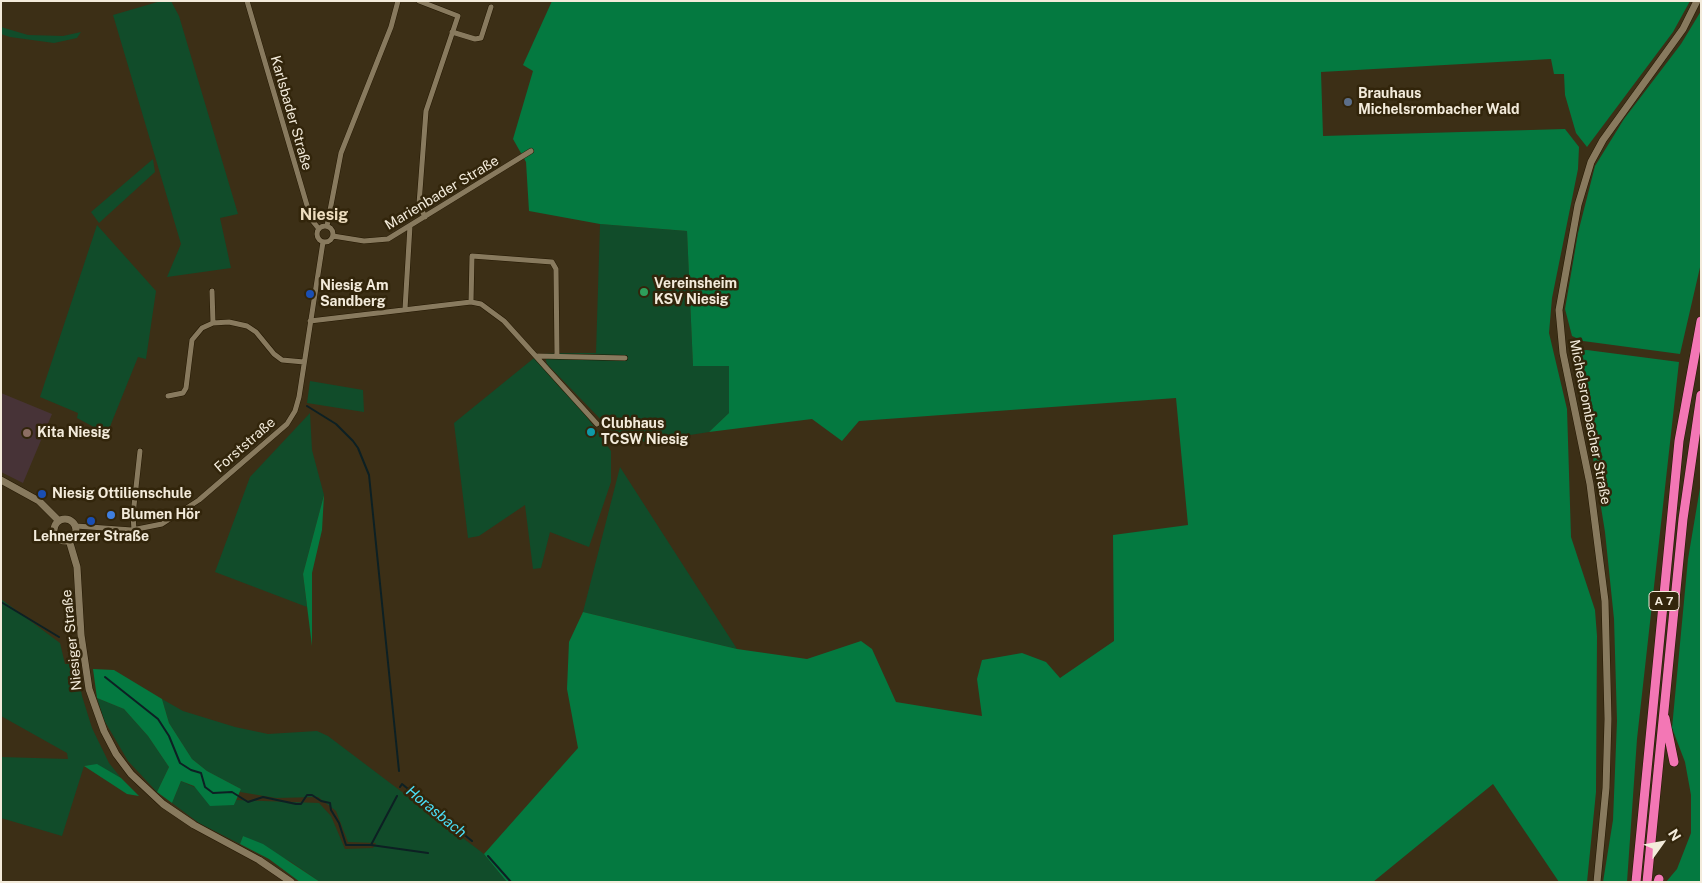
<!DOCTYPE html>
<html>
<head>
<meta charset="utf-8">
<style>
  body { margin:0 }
  #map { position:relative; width:1702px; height:883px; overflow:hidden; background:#3c2f16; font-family:"Public Sans",sans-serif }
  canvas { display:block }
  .frame { position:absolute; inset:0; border:2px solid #f3ebdb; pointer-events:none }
  .north { position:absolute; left:1637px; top:818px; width:50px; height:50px; -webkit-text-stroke:4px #32250b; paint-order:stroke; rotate:58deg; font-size:14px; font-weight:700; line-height:20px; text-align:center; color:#f3ebdb }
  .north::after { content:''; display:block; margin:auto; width:18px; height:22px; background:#f3ebdb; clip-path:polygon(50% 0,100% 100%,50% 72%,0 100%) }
</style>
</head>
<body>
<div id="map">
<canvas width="1702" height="883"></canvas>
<div class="frame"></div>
<div class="north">N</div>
</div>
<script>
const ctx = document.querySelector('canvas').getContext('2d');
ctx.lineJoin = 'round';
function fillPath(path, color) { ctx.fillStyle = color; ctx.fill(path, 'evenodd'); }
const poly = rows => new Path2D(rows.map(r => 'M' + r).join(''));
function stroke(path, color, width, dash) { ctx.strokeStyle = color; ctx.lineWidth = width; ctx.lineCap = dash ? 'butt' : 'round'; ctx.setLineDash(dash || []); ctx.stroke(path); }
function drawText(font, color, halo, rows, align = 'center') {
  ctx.font = font + ' "Public Sans",sans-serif'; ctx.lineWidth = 5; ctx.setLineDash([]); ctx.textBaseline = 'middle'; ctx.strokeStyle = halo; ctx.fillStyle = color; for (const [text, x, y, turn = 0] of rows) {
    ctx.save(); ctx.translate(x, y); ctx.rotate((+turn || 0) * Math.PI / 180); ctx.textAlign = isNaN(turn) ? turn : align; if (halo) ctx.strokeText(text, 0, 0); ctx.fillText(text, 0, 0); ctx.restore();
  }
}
fillPath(poly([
  [1,393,52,414,23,483,1,472]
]), '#473337');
fillPath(poly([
  [161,1,171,1,179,16,238,214,220,218,231,268,167,277,181,244,113,15],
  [1,27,28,35,63,36,81,32,77,38,54,43,10,37,1,34],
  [153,159,155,172,99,223,91,212],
  [600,224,687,231,693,366,729,365,729,413,709,432,646,442,628,438,611,430,547,364,544,353,596,353],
  [97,225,156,291,146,359,138,357,107,434,77,418,78,413,40,397],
  [534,358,563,391,572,396,611,451,611,482,589,547,550,532,541,568,533,569,525,505,479,536,468,538,454,423],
  [310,381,363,390,364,412,307,403],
  [310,413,312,450,324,495,303,574,307,607,215,572,250,477],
  [620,467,737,649,583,612],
  [1,599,60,643,65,664,76,664,82,696,92,728,109,763,121,778,97,765,84,766,62,836,1,818,1,757,68,759,67,753,1,716],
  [97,698,124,709,148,736,169,767,157,792,128,761,104,720],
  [162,699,183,711,235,727,268,734,317,731,328,736,484,854,507,882,320,882,291,862,243,836,240,844,199,823,172,803,181,781,234,805,236,800,319,803,331,816,345,849,373,848,376,843,348,842,336,811,318,797,276,798,240,792,241,789,207,771,192,759,169,723]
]), '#114c2a');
fillPath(poly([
  [552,1,1690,1,1673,32,1587,147,1576,133,1565,95,1564,74,1554,74,1551,59,1321,72,1323,136,1565,129,1579,147,1578,169,1552,298,1549,333,1567,409,1571,537,1595,610,1597,636,1596,792,1587,882,1559,882,1493,784,1373,882,507,882,484,854,578,748,567,689,569,642,583,612,737,649,807,659,861,641,872,649,896,702,982,716,977,679,982,660,1022,653,1046,662,1060,678,1114,641,1113,535,1188,525,1176,398,859,421,842,441,812,419,709,432,729,413,729,366,693,366,687,231,600,224,529,211,526,162,513,139,533,71,523,65],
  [1701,11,1701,263,1680,354,1583,341,1572,336,1565,309,1578,233,1595,166,1624,119,1681,44],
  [1587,350,1679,362,1637,739,1627,882,1603,882,1613,820,1617,721,1614,619,1605,532,1589,433,1574,370,1577,351],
  [1701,482,1701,882,1666,882,1677,869,1691,833,1691,795,1685,762,1672,728,1688,559],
  [324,495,322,530,312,573,312,646,303,574],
  [93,669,114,670,162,699,169,723,192,759,207,771,241,789,234,805,210,806,194,786,181,781,172,803,157,792,169,767,148,736,124,709,97,698],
  [97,764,121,778,139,796,127,794,84,766],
  [243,836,263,844,320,882,300,882,269,859,240,844]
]), '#047940');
stroke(poly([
  [307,406,336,424,353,441,358,448,369,475,399,771],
  [1,602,59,637],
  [105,677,158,719,169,736,180,763,191,770,201,773,205,787,213,793,232,792,248,802,263,797,296,804,301,804,307,795,312,795,321,801,330,803,331,810,339,823,346,845,371,845,397,796],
  [400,787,402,784,472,841],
  [371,845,428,853],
  [488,856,511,882]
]), '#0d2023', 2);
const minor = poly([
  [247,1,311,219,319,229],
  [419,1,458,16,426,111,419,204,425,217],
  [452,32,475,39,481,38,491,7],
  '317 234a8 8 0 1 1 16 0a8 8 0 1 1-16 0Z',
  [327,226,341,153,391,27,398,1],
  [333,236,364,241,388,239,531,151],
  [212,291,213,323],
  [471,302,472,256,552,262,556,269,557,355],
  [405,309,410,226],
  [310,321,471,302,481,304,504,321,597,424],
  [538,356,625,358],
  [168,396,183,393,186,388,192,340,202,328,213,323,229,322,247,326,256,332,274,354,282,360,304,362],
  [76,526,132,530,162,524,199,500,287,424,295,411,299,397,323,242],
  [134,530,133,515,140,451]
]);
const secondary = poly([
  [1,480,39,501,58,520],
  '54 530a11 11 0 1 1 22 0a11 11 0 1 1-22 0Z',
  [69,540,77,567,81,635,89,689,104,731,116,754,131,774,163,804,194,825,259,860,291,882],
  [1597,882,1606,788,1608,719,1605,601,1590,484,1563,353,1559,310,1578,205,1591,162,1603,140,1683,29,1697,1]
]);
const motorway = poly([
  [1665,718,1674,762],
  [1636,882,1679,441,1701,321],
  [1647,882,1683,519,1701,395],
  [1658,882,1659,879]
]);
stroke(minor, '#231700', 6);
stroke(secondary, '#231700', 8);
stroke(motorway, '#231700', 10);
stroke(minor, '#887a5e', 5);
stroke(secondary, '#887a5e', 7);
stroke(motorway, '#f377b5', 9);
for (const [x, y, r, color] of [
  [1348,102,5,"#5c6f8a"],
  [644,292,5,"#2e9e5b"],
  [310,294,5,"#1a4fb4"],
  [591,432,5,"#0f9aa8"],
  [27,433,5,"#8d6e63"],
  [42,494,5,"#1a4fb4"],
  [111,515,5,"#3f7fe0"],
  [91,521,5,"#1a4fb4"]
]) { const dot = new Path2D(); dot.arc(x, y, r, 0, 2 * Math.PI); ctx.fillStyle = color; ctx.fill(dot); stroke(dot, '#32250b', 2); }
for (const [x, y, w] of [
  [1664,601,30]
]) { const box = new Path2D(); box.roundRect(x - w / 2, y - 9.5, w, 19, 4); ctx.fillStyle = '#32250b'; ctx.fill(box); stroke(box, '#f3ebdb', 1); }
drawText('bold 12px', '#f3ebdb', null, [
  ["A 7",1664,601]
]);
drawText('bold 14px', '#f3ebdb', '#32250b', [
  ["Brauhaus",1358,94],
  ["Michelsrombacher Wald",1358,110],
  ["Vereinsheim",654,284],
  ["KSV Niesig",654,300],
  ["Niesig Am",320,286],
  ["Sandberg",320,302],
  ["Clubhaus",601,424],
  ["TCSW Niesig",601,440],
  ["Kita Niesig",37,433],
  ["Niesig Ottilienschule",52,494],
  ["Blumen Hör",121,515],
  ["Lehnerzer Straße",91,537,"center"]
], 'left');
drawText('14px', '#f3ebdb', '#32250b', [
  ["Karlsbader Straße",291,113,74],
  ["Marienbader Straße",442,193,-31],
  ["Michelsrombacher Straße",1590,422,79],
  ["Forststraße",245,445,-41],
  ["Niesiger Straße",72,640,-96]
]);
drawText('italic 15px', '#4adef6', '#32250b', [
  ["Horasbach",436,812,39]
]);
drawText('bold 16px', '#eedec0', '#32250b', [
  ["Niesig",324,215]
]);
</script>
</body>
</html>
